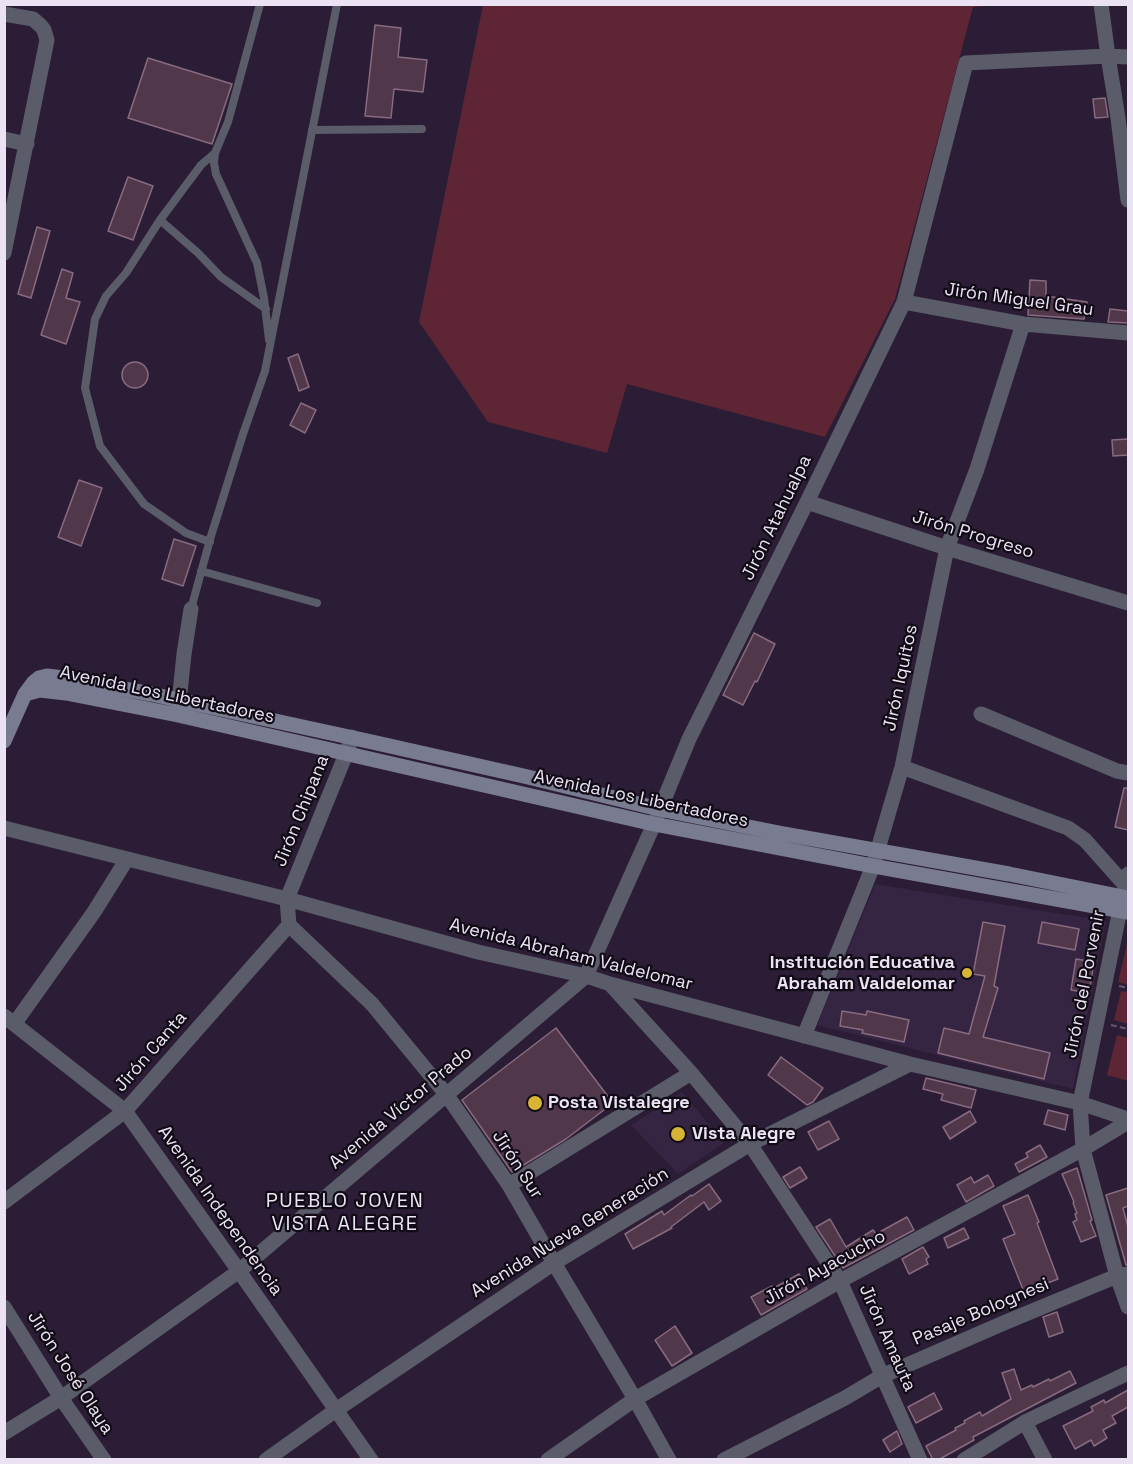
<!DOCTYPE html>
<html>
<head>
<meta charset="utf-8">
<style>
  body { margin:0 }
  #map { position:relative; width:1133px; height:1464px; overflow:hidden; background:#2b1d35; font-family:"Space Grotesk",sans-serif }
  canvas { display:block }
  .frame { position:absolute; inset:0; border:6px solid #ebe3f3; pointer-events:none }
</style>
</head>
<body>
<div id="map">
<canvas width="1133" height="1464"></canvas>
<div class="frame"></div>
</div>
<script>
const ctx = document.querySelector('canvas').getContext('2d');
ctx.lineJoin = 'round';
function fillPath(path, color) { ctx.fillStyle = color; ctx.fill(path, 'evenodd'); }
const poly = rows => new Path2D(rows.map(r => 'M' + r).join(''));
function stroke(path, color, width, dash) { ctx.strokeStyle = color; ctx.lineWidth = width; ctx.lineCap = dash ? 'butt' : 'round'; ctx.setLineDash(dash || []); ctx.stroke(path); }
function drawText(font, color, halo, rows, align = 'center') {
  ctx.font = font + ' "Space Grotesk",sans-serif'; ctx.lineWidth = 4.5; ctx.setLineDash([]); ctx.textBaseline = 'middle'; ctx.strokeStyle = halo; ctx.fillStyle = color; for (const [text, x, y, turn = 0] of rows) {
    ctx.save(); ctx.translate(x, y); ctx.rotate((+turn || 0) * Math.PI / 180); ctx.textAlign = isNaN(turn) ? turn : align; if (halo) ctx.strokeText(text, 0, 0); ctx.fillText(text, 0, 0); ctx.restore();
  }
}
fillPath(poly([
  [875,884,1106,921,1073,1089,817,1025],
  [682,1092,724,1143,678,1174,631,1125]
]), '#352542');
fillPath(poly([
  [483,5,999,5,973,7,895,299,825,437,627,384,607,453,488,422,419,322],
  [1128,940,1128,985,1118,982],
  [1121,991,1128,992,1128,1024,1114,1020],
  [1117,1035,1128,1038,1128,1081,1107,1075]
]), '#5e2634');
const building = poly([
  [375,25,401,28,398,57,427,60,423,92,394,89,391,118,365,116,375,25],
  [148,58,232,84,212,144,128,118,148,58],
  [1105,98,1108,117,1095,118,1093,99,1105,98],
  [128,177,153,186,133,240,108,231,128,177],
  [37,227,50,231,31,298,18,294,37,227],
  [62,269,73,273,66,298,80,302,66,344,41,335,62,269],
  [1030,280,1046,281,1046,296,1087,302,1084,319,1028,315,1030,280],
  [1110,309,1128,311,1128,323,1108,322,1110,309],
  [298,354,309,387,299,391,288,358,298,354],
  '122 375a13 13 0 1 1 26 0a13 13 0 1 1-26 0Z',
  [301,403,316,410,305,433,290,425,301,403],
  [1128,439,1128,455,1113,456,1112,440,1128,439],
  [79,480,102,488,81,546,58,537,79,480],
  [174,539,196,546,183,586,162,579,174,539],
  [754,633,775,644,757,682,755,681,743,705,723,695,754,633],
  [1124,788,1128,788,1128,830,1115,827,1124,788],
  [983,922,1005,926,994,986,998,988,983,1037,1050,1053,1044,1079,938,1053,944,1028,969,1034,985,976,973,974,983,922],
  [1042,922,1079,929,1075,950,1038,943,1042,922],
  [1076,959,1094,962,1089,993,1071,990,1076,959],
  [842,1011,866,1015,867,1011,909,1020,904,1042,862,1033,863,1030,840,1026,842,1011],
  [556,1028,613,1103,566,1139,512,1172,462,1100,556,1028],
  [781,1057,823,1088,813,1102,807,1105,768,1075,781,1057],
  [926,1078,976,1090,971,1108,941,1100,943,1094,923,1089,926,1078],
  [1048,1110,1068,1115,1065,1130,1044,1124,1048,1110],
  [970,1111,976,1122,950,1139,943,1127,970,1111],
  [829,1121,839,1139,818,1150,808,1132,829,1121],
  [1040,1145,1047,1157,1019,1172,1015,1164,1028,1157,1026,1153,1040,1145],
  [800,1167,807,1178,790,1188,783,1177,800,1167],
  [1077,1168,1092,1220,1090,1221,1096,1236,1081,1242,1073,1222,1077,1220,1075,1214,1077,1213,1073,1203,1074,1202,1062,1174,1077,1168],
  [988,1175,994,1186,966,1202,957,1185,971,1177,974,1183,988,1175],
  [709,1184,721,1201,709,1210,704,1202,671,1227,672,1228,633,1249,625,1234,662,1211,664,1215,691,1195,692,1196,709,1184],
  [1128,1188,1128,1206,1123,1208,1128,1227,1128,1265,1126,1265,1106,1195,1128,1188],
  [1028,1195,1039,1222,1037,1223,1058,1279,1024,1292,1003,1239,1015,1234,1003,1206,1028,1195],
  [907,1217,914,1230,843,1268,816,1227,830,1219,846,1247,873,1230,876,1234,907,1217],
  [964,1228,969,1238,948,1248,944,1238,964,1228],
  [923,1247,929,1257,926,1259,928,1264,909,1274,902,1259,923,1247],
  [799,1274,807,1289,761,1315,751,1297,772,1286,774,1288,799,1274],
  [1057,1312,1063,1332,1049,1337,1043,1317,1057,1312],
  [675,1326,692,1353,672,1366,655,1340,675,1326],
  [1014,1369,1021,1390,1032,1385,1033,1387,1049,1379,1050,1381,1070,1371,1076,1383,973,1437,974,1440,938,1460,933,1460,926,1446,956,1430,955,1428,965,1423,964,1421,980,1412,982,1416,1011,1399,1002,1373,1014,1369],
  [1128,1390,1128,1407,1112,1416,1116,1423,1103,1430,1107,1438,1094,1446,1091,1440,1075,1449,1063,1426,1093,1411,1091,1407,1104,1400,1105,1403,1128,1390],
  [934,1393,942,1409,916,1423,908,1407,934,1393],
  [897,1431,902,1444,890,1452,883,1440,897,1431]
]);
fillPath(building, '#51374a');
stroke(building, '#886b80', 1.5);
stroke(poly([
  [1119,986,1128,988],
  [1111,1025,1128,1029]
]), '#675b70', 2, [6, 3]);
stroke(poly([
  [312,130,422,129],
  [215,153,214,163,216,174,257,263,264,298,269,340],
  [160,220,198,253,221,277,266,309],
  [210,542,186,533,144,504,100,446,85,388,95,319,106,296,126,273,160,220,201,165,215,153,228,122,260,4],
  [201,571,317,603],
  [191,609,211,536,243,434,265,371,337,4]
]), '#5a5c69', 8);
stroke(poly([
  [1101,4,1108,56,1118,118,1128,200],
  [4,14,33,19,41,26,44,30,47,40,4,253],
  [4,139,27,144],
  [904,302,1023,324,1128,333],
  [807,502,947,548,1128,603],
  [178,712,184,654,191,609],
  [981,714,1117,771,1128,773],
  [902,767,1068,828,1085,840,1125,885],
  [4,828,287,899,478,952,586,976,610,984,910,1064,1080,1103,1128,1119],
  [1128,874,1120,910,1080,1103,1083,1149,1117,1276,1128,1307],
  [289,925,372,1004,446,1094,509,1185,554,1263,635,1399,669,1460],
  [610,984,691,1073,750,1144,840,1281,920,1460],
  [4,1016,125,1111,239,1271,371,1460],
  [15,1023,94,912,127,859],
  [804,1036,873,866,902,767,947,548,977,469,1023,324],
  [509,1185,691,1073],
  [4,1202,125,1111,289,925,287,899,346,754,352,737],
  [4,1307,61,1398,104,1460],
  [1025,1422,1045,1460],
  [4,1433,61,1398,239,1271,586,976,654,824,689,739,807,502,904,302,966,63,1108,56,1128,57],
  [266,1460,336,1410,554,1263,750,1144,910,1064],
  [548,1460,635,1399,840,1281,1083,1149,1128,1122],
  [724,1460,845,1398,882,1376,1006,1322,1117,1276,1128,1274],
  [964,1460,1025,1422,1128,1373]
]), '#5a5c69', 15);
stroke(poly([
  [25,694,40,690,66,693,178,715,654,824,873,866,1128,912],
  [4,741,25,694,34,682,39,678,47,676,64,678,151,694,372,742,528,777,659,809,779,833,1009,874,1128,898]
]), '#797b90', 15);
for (const [x, y, r, color] of [
  [967,973,6,"#d7b434"],
  [535,1103,8,"#d7b434"],
  [678,1134,8,"#d7b434"]
]) { const dot = new Path2D(); dot.arc(x, y, r, 0, 2 * Math.PI); ctx.fillStyle = color; ctx.fill(dot); stroke(dot, '#100b15', 2); }
drawText('18px', '#ebe3f3', '#100b15', [
  ["Jirón Miguel Grau",1019,300,8],
  ["Jirón Atahualpa",777,518,-64],
  ["Jirón Progreso",973,535,17],
  ["Jirón Iquitos",901,678,-78],
  ["Avenida Los Libertadores",167,695,12],
  ["Avenida Los Libertadores",641,799,12],
  ["Jirón Chipana",302,811,-68],
  ["Avenida Abraham Valdelomar",571,955,14],
  ["Jirón del Porvenir",1085,984,-79],
  ["Jirón Canta",151,1052,-49],
  ["Avenida Víctor Prado",401,1108,-40],
  ["Jirón Sur",517,1165,57],
  ["Avenida Independencia",220,1211,55],
  ["Avenida Nueva Generación",570,1233,-32],
  ["Jirón Ayacucho",825,1268,-29],
  ["Pasaje Bolognesi",981,1312,-23],
  ["Jirón Amauta",887,1338,66],
  ["Jirón José Olaya",70,1373,57]
]);
drawText('bold 18px', '#ebe3f3', '#100b15', [
  ["Institución Educativa",955,963,"right"],
  ["Abraham Valdelomar",955,984,"right"],
  ["Posta Vistalegre",548,1103],
  ["Vista Alegre",692,1134]
], 'left');
ctx.letterSpacing = '1.5px';
drawText('20px', '#ebe3f3', '#100b15', [
  ["PUEBLO JOVEN",345,1202],
  ["VISTA ALEGRE",345,1225]
]);
ctx.letterSpacing = '0px';
</script>
</body>
</html>
